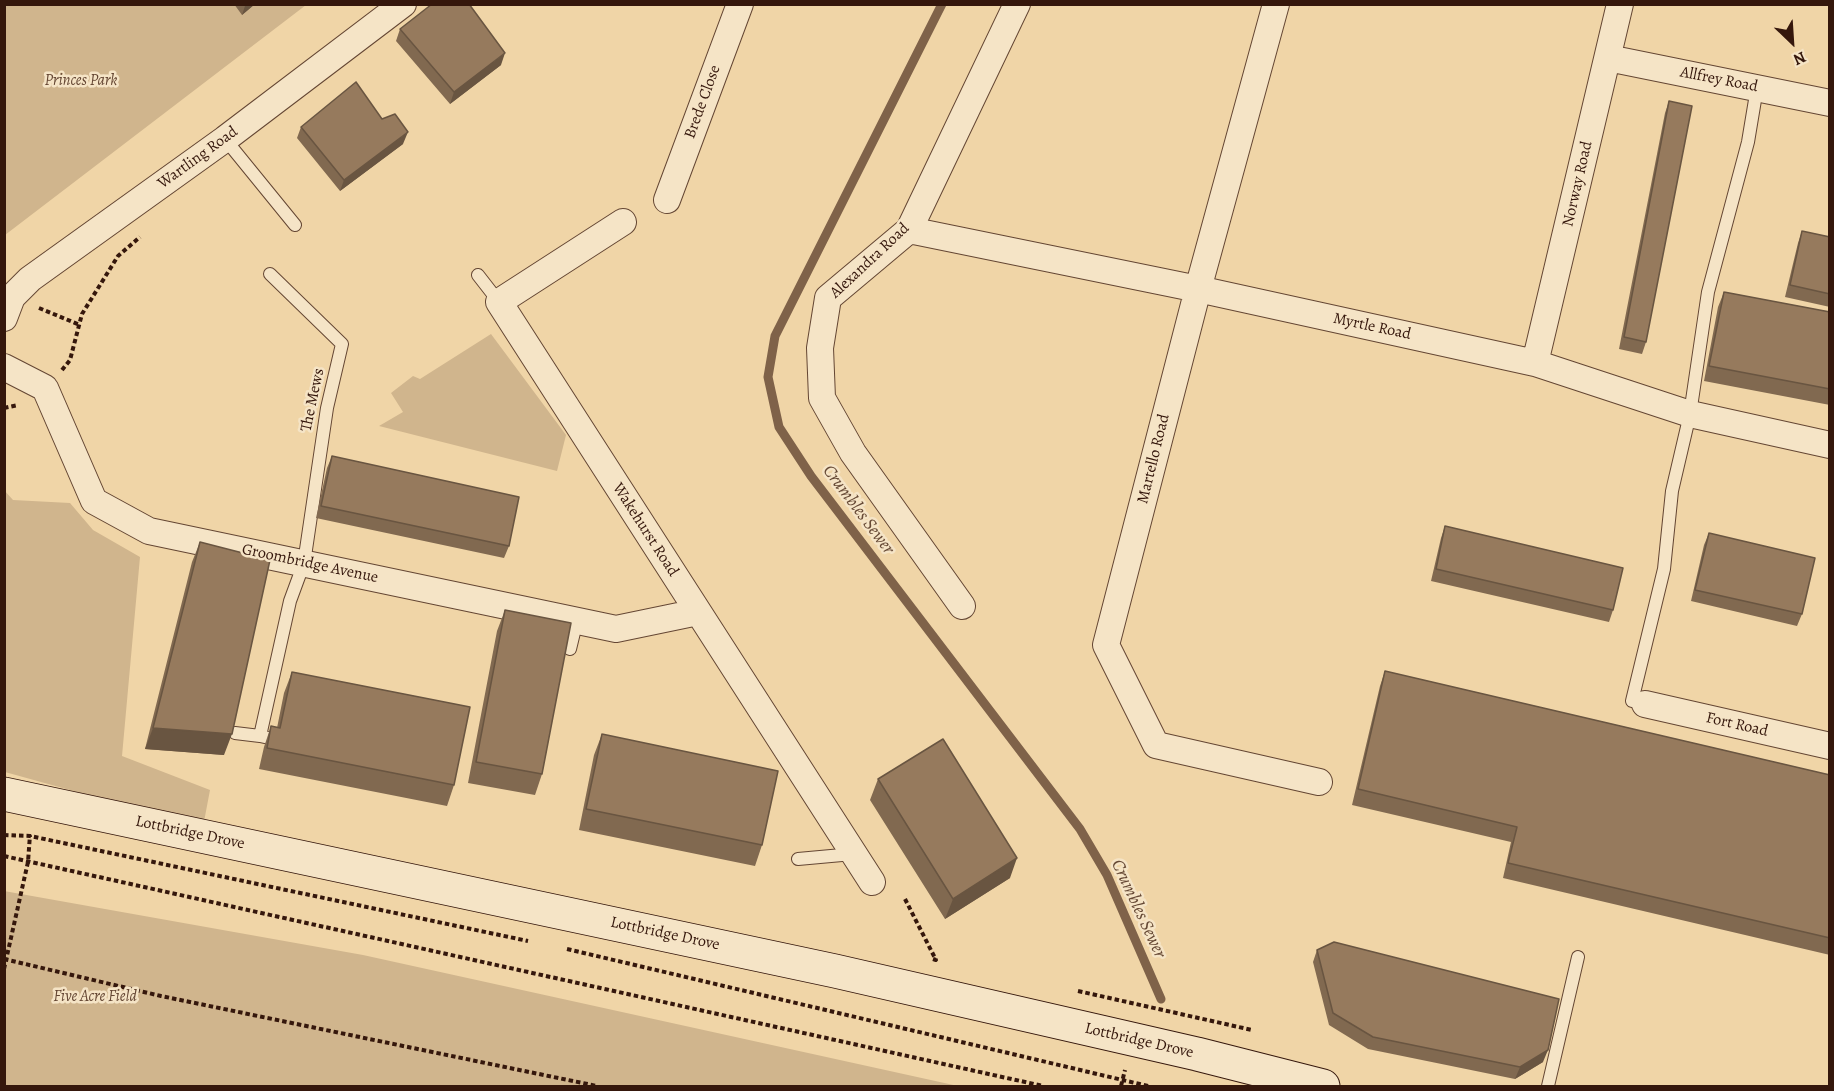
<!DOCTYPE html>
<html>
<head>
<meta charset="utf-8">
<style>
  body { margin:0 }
  #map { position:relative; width:1834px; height:1091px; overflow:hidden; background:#f0d5a7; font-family:Alegreya,serif }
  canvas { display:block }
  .frame { position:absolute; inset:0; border:6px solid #35170c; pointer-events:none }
  .north { position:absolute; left:1762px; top:12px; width:60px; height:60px; -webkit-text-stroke:4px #f5e4c6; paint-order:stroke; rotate:155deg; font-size:16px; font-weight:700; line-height:24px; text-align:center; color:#35170c }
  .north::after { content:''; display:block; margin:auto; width:21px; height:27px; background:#35170c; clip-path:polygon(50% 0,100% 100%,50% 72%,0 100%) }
</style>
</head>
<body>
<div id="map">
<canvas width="1834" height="1091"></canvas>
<div class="frame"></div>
<div class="north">N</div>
</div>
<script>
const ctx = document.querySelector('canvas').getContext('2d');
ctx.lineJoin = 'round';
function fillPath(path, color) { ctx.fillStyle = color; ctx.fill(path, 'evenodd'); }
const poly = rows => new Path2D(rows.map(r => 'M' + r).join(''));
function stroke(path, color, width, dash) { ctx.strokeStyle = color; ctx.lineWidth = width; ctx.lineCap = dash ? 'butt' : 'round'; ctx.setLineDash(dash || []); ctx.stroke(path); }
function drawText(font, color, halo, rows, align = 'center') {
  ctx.font = font + ' Alegreya,serif'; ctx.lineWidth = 5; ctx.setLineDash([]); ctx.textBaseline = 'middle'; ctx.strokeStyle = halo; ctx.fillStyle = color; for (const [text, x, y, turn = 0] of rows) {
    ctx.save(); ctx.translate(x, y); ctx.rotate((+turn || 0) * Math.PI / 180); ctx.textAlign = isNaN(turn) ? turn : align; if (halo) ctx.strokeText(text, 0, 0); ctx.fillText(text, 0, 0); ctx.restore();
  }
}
fillPath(poly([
  [5,4,306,5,5,235],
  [491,334,566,435,557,471,379,426,403,412,391,393,413,376,420,379],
  [4,490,13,500,70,503,93,530,140,557,122,756,210,790,203,827,5,772],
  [4,891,363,955,958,1086,5,1086]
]), '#d0b58d');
stroke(poly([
  [942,4,775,336,768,377,779,427,811,476,1080,829,1107,875,1161,999]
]), '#7f6249', 9);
const lane = poly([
  [225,139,295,225],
  [478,275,499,302],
  [570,649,577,620],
  [1645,704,1632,701,1664,569,1672,491,1690,414,1708,292,1748,142,1757,88],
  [235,733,260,736],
  [269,738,260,736,290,601,304,563,327,408,342,344,270,274],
  [798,859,853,854],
  [1548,1086,1578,957]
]);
const street = poly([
  [1276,4,1198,289,1106,645,1156,745,1319,782],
  [1608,58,1830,103],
  [667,200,740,4],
  [623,222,499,302,872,882],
  [909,230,1198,289,1535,363,1690,414,1830,445],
  [4,318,12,297,30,279,225,139,403,4],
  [1535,363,1620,4],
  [4,367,45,388,94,501,149,531,616,629,698,612],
  [962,606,853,453,822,398,820,348,828,298,909,230,1017,4],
  [1645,704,1830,746]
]);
const secondary = poly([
  [4,794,835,971,1197,1054,1323,1086]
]);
stroke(lane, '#644633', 14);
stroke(street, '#644633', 28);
stroke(secondary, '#35170c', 35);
stroke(poly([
  [39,308,80,325],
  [62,370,70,360,82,314,118,256,140,237],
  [4,408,18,405],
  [4,835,30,836,528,941],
  [4,856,1043,1086],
  [905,899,936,960,933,959],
  [567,949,1148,1086],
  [4,959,161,996,597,1086],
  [4,969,28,862,30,835],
  [1078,991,1252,1030],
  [1121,1086,1125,1070]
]), '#35170c', 4, [4.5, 3]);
stroke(lane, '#f5e4c6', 12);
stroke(street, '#f5e4c6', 26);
stroke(secondary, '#f5e4c6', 33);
fillPath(poly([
  [234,4,255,4,242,15],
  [400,29,501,65,450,104,396,41],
  [1669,101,1646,342,1642,354,1619,349,1665,113],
  [382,119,403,144,340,191,297,138,301,127],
  [1802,231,1830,237,1830,307,1785,297,1798,243],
  [1724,292,1830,312,1830,405,1704,381,1718,307],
  [332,456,509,546,504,558,316,518,327,468],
  [1445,526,1613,610,1609,622,1431,581,1441,538],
  [1709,533,1802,614,1797,626,1691,601,1704,545],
  [200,542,224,755,145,749,192,562],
  [505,610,542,774,535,795,468,783,497,631],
  [1385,671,1830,775,1830,955,1503,878,1511,842,1352,805,1380,686],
  [292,672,454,785,447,806,259,769,264,747,271,726,277,728,284,693],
  [602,734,762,845,755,866,579,830,594,755],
  [878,779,1010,878,945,919,870,800],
  [1317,950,1543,1062,1515,1079,1368,1049,1329,1025,1313,962]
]), '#816950');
fillPath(poly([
  [247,4,255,4,242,15,245,6],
  [505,53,501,65,450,104,454,92],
  [408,132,403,144,340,191,344,180],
  [153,728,232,734,224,755,145,749],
  [1017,858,1010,878,945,919,953,899],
  [1548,1050,1543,1062,1515,1079,1520,1067]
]), '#695541');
const building = poly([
  [432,4,469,4,505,53,454,92,400,29,432,4],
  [356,82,382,119,395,114,408,132,344,180,301,127,356,82],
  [1669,101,1692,106,1646,342,1624,337,1669,101],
  [1802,231,1830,237,1830,294,1790,285,1802,231],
  [1724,292,1830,312,1830,389,1709,366,1724,292],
  [332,456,519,497,509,546,321,506,332,456],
  [1445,526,1623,568,1613,610,1436,569,1445,526],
  [1709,533,1815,558,1802,614,1695,590,1709,533],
  [200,542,270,560,232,734,153,728,200,542],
  [505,610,571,623,542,774,476,762,505,610],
  [1385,671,1830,775,1830,938,1508,863,1517,827,1358,789,1385,671],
  [292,672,470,707,454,785,267,748,271,726,280,728,292,672],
  [602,734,778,771,762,845,586,809,602,734],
  [943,739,1017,858,953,899,878,779,943,739],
  [1334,942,1559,999,1548,1050,1520,1067,1373,1037,1333,1013,1317,950,1334,942]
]);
fillPath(building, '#967a5d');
stroke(building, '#695541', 1.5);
drawText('16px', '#35170c', '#f5e4c6', [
  ["Allfrey Road",1719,80,11],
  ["Brede Close",703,102,-70],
  ["Wartling Road",198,158,-36],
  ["Norway Road",1578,184,-77],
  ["Alexandra Road",870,261,-43],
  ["Myrtle Road",1372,327,12],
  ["The Mews",313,400,-78],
  ["Martello Road",1154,459,-76],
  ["Wakehurst Road",645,530,57],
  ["Groombridge Avenue",310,564,12],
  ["Fort Road",1737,725,13],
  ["Lottbridge Drove",190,833,12],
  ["Lottbridge Drove",665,934,12],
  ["Lottbridge Drove",1139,1041,13]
]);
drawText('italic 16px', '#644633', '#f5e4c6', [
  ["Princes Park",81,81],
  ["Five Acre Field",95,997]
]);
drawText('italic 18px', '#664935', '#f5e4c6', [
  ["Crumbles Sewer",858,510,53],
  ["Crumbles Sewer",1138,909,65]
]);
</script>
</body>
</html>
